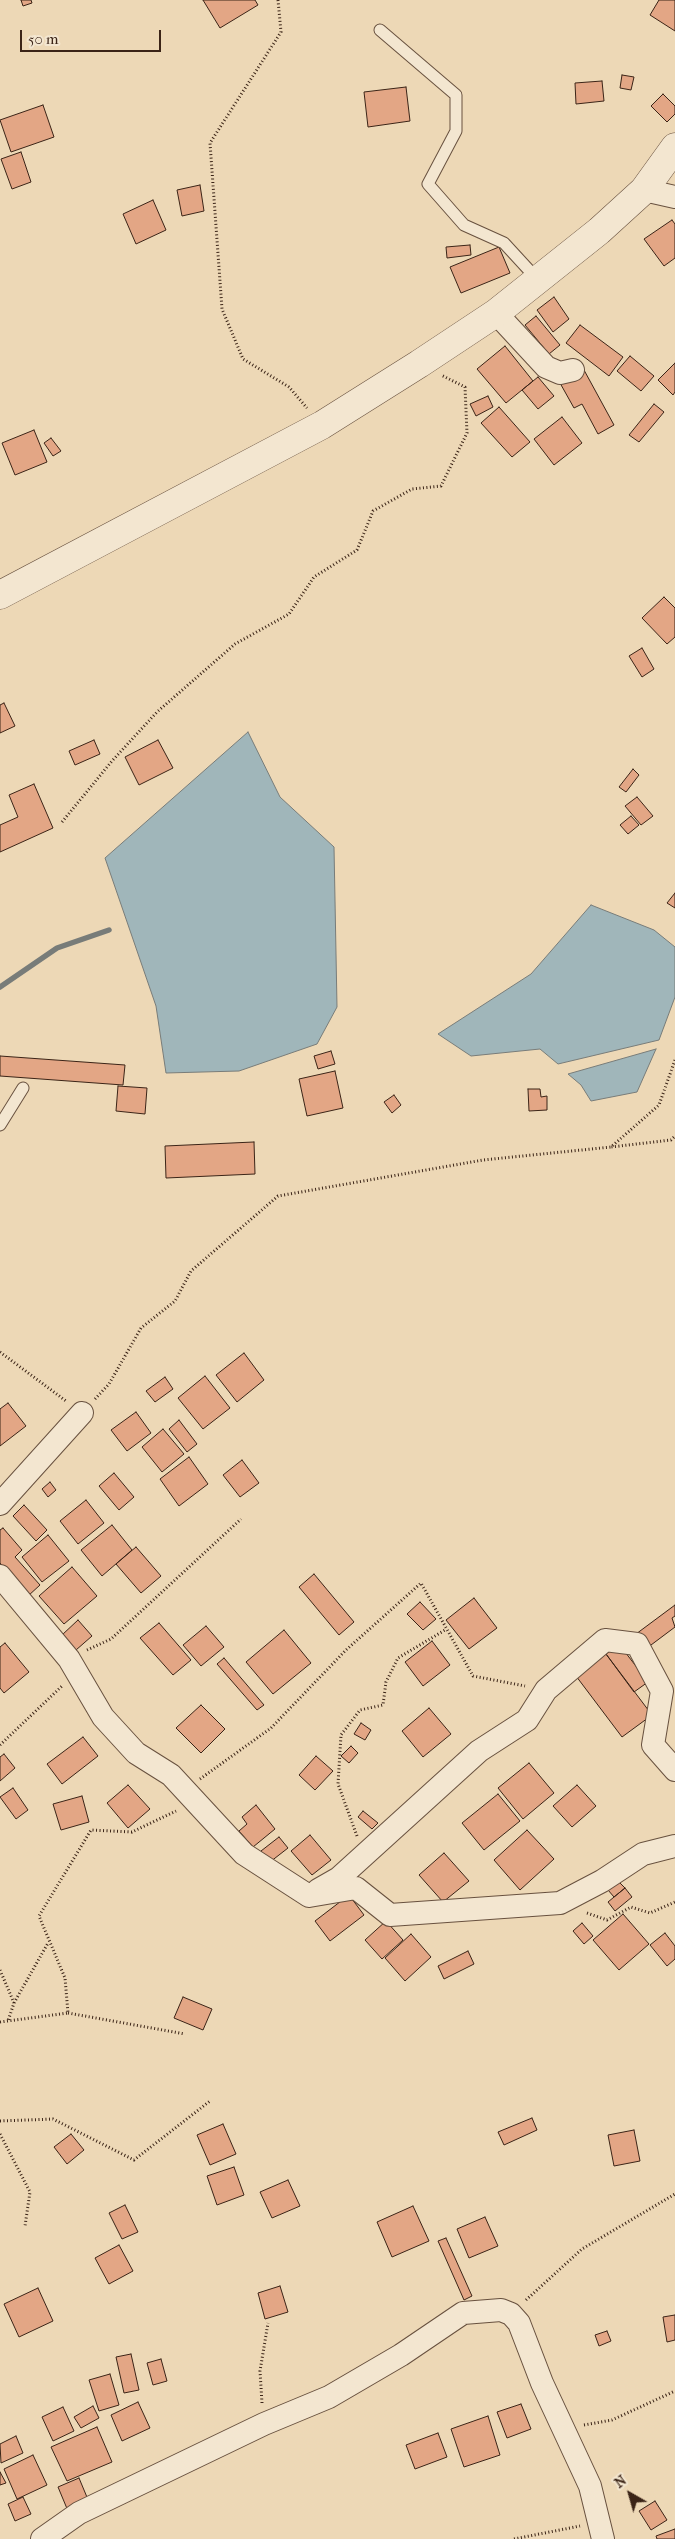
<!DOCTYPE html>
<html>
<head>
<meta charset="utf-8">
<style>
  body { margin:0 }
  #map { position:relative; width:675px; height:2539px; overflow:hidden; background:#edd8b6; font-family:"IM FELL French Canon",serif }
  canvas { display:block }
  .north { position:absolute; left:605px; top:2469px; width:50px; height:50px; -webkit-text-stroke:4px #f3e6d0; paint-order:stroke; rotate:322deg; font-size:14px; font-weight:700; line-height:20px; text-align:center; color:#3b2417 }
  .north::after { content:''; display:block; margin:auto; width:18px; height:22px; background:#3b2417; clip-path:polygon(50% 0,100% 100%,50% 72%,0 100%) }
  .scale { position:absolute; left:20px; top:30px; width:141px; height:22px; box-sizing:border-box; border:2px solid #3b2417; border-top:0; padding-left:6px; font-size:15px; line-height:18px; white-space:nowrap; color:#3b2417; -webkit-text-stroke:4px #f3e6d0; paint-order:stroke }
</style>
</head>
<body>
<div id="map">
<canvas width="675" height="2539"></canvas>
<div class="north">N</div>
<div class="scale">50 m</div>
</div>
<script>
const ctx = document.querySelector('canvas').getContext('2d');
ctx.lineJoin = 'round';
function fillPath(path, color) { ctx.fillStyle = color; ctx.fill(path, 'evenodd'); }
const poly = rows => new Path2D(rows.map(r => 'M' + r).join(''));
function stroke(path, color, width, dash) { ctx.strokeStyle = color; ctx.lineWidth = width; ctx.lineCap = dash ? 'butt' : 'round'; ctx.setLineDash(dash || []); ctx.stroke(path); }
const water = poly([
  [248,732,280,797,334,847,337,1007,317,1044,239,1071,166,1073,156,1006,105,858,248,732],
  [591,905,654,930,675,947,675,997,659,1040,558,1064,540,1049,471,1056,438,1034,531,974,591,905],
  [656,1049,637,1092,591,1101,581,1085,568,1074,656,1049]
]);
fillPath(water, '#a0b6ba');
stroke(water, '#787c79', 1);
stroke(poly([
  [0,987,57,948,109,930]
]), '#787c79', 5.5);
const building = poly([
  [21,0,31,0,32,3,23,6,21,0],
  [203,0,255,0,258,5,220,28,203,0],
  [659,0,675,0,675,31,650,15,659,0],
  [622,75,634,77,631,90,620,88,622,75],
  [602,81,604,101,576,104,575,83,602,81],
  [406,87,410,121,368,127,364,92,406,87],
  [663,94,675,106,675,114,667,122,651,106,663,94],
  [43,105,54,137,11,152,0,120,43,105],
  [21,152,31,182,12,189,1,159,21,152],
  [200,185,204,211,182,216,177,190,200,185],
  [153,200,166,230,136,244,123,214,153,200],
  [672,220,675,224,675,258,664,266,644,239,672,220],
  [470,245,471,255,447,258,446,247,470,245],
  [499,247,510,273,461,293,450,267,499,247],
  [554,297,569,319,553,332,537,310,554,297],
  [536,316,560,345,549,354,525,325,536,316],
  [580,325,623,357,609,376,566,343,580,325],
  [505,346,533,381,506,403,477,369,505,346],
  [630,356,654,376,641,391,617,371,630,356],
  [675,363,675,392,673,395,658,380,675,363],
  [584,370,614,425,598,434,582,404,574,408,560,383,584,370],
  [538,377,554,396,538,409,522,390,538,377],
  [488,396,493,407,476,416,470,404,488,396],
  [654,404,664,412,639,442,629,435,654,404],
  [499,407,530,442,512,457,481,423,499,407],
  [562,417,582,443,554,465,534,439,562,417],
  [34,430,47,462,15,475,2,443,34,430],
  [51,438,61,451,53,456,44,443,51,438],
  [664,597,675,608,675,637,667,644,642,618,664,597],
  [642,648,654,669,642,677,629,656,642,648],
  [4,703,15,726,0,733,0,705,4,703],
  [94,740,100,754,75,765,69,751,94,740],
  [158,740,173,768,139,785,125,757,158,740],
  [633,769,639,775,626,792,619,787,633,769],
  [34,784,53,828,0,852,0,825,18,817,9,795,34,784],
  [637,797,653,816,641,825,625,806,637,797],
  [631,816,639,825,628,834,620,825,631,816],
  [675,893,675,908,667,903,675,893],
  [331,1051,335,1064,318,1069,314,1056,331,1051],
  [0,1056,125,1065,123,1085,0,1076,0,1056],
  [335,1071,343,1108,307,1116,299,1079,335,1071],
  [118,1086,147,1088,145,1114,116,1111,118,1086],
  [528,1089,540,1089,541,1097,547,1096,547,1110,529,1111,528,1089],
  [394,1095,401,1105,392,1113,384,1102,394,1095],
  [254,1142,255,1174,166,1178,165,1146,254,1142],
  [244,1353,264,1380,237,1402,216,1375,244,1353],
  [205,1376,230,1408,203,1429,178,1398,205,1376],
  [165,1377,173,1389,155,1402,146,1391,165,1377],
  [8,1403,26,1426,0,1446,0,1409,8,1403],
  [136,1412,151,1433,127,1451,111,1430,136,1412],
  [179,1420,197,1444,187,1452,169,1429,179,1420],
  [163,1429,184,1454,162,1472,142,1447,163,1429],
  [189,1457,208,1484,179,1506,160,1479,189,1457],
  [242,1460,259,1483,240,1497,223,1475,242,1460],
  [114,1473,134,1497,119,1510,99,1486,114,1473],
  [50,1482,56,1490,48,1497,42,1489,50,1482],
  [86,1500,104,1523,78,1544,60,1521,86,1500],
  [24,1505,47,1530,36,1541,13,1516,24,1505],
  [112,1525,132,1550,102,1576,81,1550,112,1525],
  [3,1528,22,1550,15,1557,40,1585,28,1596,0,1563,0,1530,3,1528],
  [48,1535,69,1561,42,1582,22,1557,48,1535],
  [136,1547,161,1576,141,1593,116,1564,136,1547],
  [72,1567,97,1596,64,1624,39,1596,72,1567],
  [314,1574,354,1622,339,1635,299,1587,314,1574],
  [474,1598,497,1628,469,1649,446,1620,474,1598],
  [420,1602,436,1619,423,1630,407,1614,420,1602],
  [675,1605,675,1616,672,1618,675,1627,647,1648,636,1634,675,1605],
  [78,1620,92,1636,76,1650,62,1635,78,1620],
  [159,1623,191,1660,173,1675,140,1638,159,1623],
  [206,1626,224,1647,201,1666,183,1645,206,1626],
  [284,1630,311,1663,273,1694,246,1662,284,1630],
  [432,1641,450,1665,423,1686,405,1662,432,1641],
  [5,1643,29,1672,4,1693,0,1688,0,1647,5,1643],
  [619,1644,648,1682,634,1692,606,1654,619,1644],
  [606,1654,652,1715,622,1737,576,1676,606,1654],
  [224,1658,264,1705,257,1710,217,1664,224,1658],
  [201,1705,225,1729,201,1753,176,1728,201,1705],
  [429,1708,451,1734,423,1757,402,1731,429,1708],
  [361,1723,371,1730,365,1740,354,1734,361,1723],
  [83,1737,98,1756,62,1784,47,1764,83,1737],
  [351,1746,358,1753,349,1763,341,1756,351,1746],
  [4,1754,15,1768,0,1781,0,1757,4,1754],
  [316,1756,333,1771,315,1790,299,1775,316,1756],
  [529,1763,554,1793,523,1819,498,1788,529,1763],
  [128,1785,150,1809,128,1828,107,1803,128,1785],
  [577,1785,596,1806,572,1827,553,1806,577,1785],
  [13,1788,28,1810,16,1819,0,1797,13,1788],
  [498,1794,520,1821,484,1850,462,1823,498,1794],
  [82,1796,89,1822,61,1830,53,1804,82,1796],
  [256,1805,275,1829,253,1847,239,1831,247,1824,242,1817,256,1805],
  [363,1811,378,1823,372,1829,358,1817,363,1811],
  [527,1830,554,1859,520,1890,494,1860,527,1830],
  [310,1835,331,1860,312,1875,291,1851,310,1835],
  [279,1837,288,1848,270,1862,261,1851,279,1837],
  [444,1853,469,1881,443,1902,419,1875,444,1853],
  [618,1881,625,1888,614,1897,608,1890,618,1881],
  [625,1888,632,1897,615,1911,608,1902,625,1888],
  [349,1895,364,1915,330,1941,315,1921,349,1895],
  [623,1914,649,1944,619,1970,593,1940,623,1914],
  [386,1921,403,1940,382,1959,365,1940,386,1921],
  [582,1923,593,1936,584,1944,573,1931,582,1923],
  [665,1933,675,1946,675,1959,667,1966,650,1945,665,1933],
  [411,1934,431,1957,405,1981,385,1958,411,1934],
  [468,1951,474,1964,444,1979,438,1966,468,1951],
  [183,1997,212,2009,203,2030,174,2018,183,1997],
  [532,2118,537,2130,504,2145,498,2132,532,2118],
  [223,2124,236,2154,210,2165,197,2135,223,2124],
  [634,2130,640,2161,614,2166,608,2135,634,2130],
  [71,2134,84,2150,67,2164,54,2147,71,2134],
  [234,2167,244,2195,217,2205,207,2176,234,2167],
  [288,2180,300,2206,272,2218,260,2192,288,2180],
  [125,2205,138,2232,122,2239,109,2213,125,2205],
  [413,2206,429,2241,392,2257,377,2222,413,2206],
  [485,2217,498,2246,469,2258,457,2229,485,2217],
  [446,2238,472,2296,464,2300,438,2241,446,2238],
  [119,2245,133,2271,109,2284,95,2258,119,2245],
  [280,2286,288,2312,265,2319,258,2293,280,2286],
  [38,2288,53,2321,19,2337,4,2304,38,2288],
  [675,2315,675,2340,667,2342,663,2317,675,2315],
  [607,2331,611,2341,599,2346,595,2335,607,2331],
  [131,2354,139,2390,124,2393,116,2357,131,2354],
  [161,2359,167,2381,153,2385,147,2363,161,2359],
  [110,2374,119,2405,99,2411,89,2380,110,2374],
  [138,2402,150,2428,122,2441,111,2415,138,2402],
  [521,2404,531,2429,507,2438,497,2412,521,2404],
  [93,2406,99,2418,81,2428,74,2417,93,2406],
  [63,2407,74,2431,53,2441,42,2417,63,2407],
  [488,2416,500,2455,464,2467,451,2429,488,2416],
  [97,2427,112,2462,67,2481,51,2447,97,2427],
  [438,2433,447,2457,415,2469,406,2445,438,2433],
  [16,2436,23,2453,1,2463,0,2444,16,2436],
  [33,2455,47,2485,17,2499,4,2469,33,2455],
  [0,2472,6,2483,0,2485,0,2472],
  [79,2478,89,2502,68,2511,58,2487,79,2478],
  [23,2497,31,2514,15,2521,8,2504,23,2497],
  [655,2501,667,2520,651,2530,639,2511,655,2501],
  [675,2529,675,2539,657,2539,656,2536,675,2529]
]);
fillPath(building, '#e3a685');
stroke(building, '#3b2417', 1);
const service = poly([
  [380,30,456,95,456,131,428,184,464,225,504,243,538,280],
  [0,1125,23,1088]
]);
const minor = poly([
  [644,190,675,197],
  [496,313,546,367,560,373,573,370],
  [0,1504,82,1413],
  [0,1576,69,1659,103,1717,136,1753,171,1775,244,1854,309,1896,356,1888,390,1915,560,1903,602,1881,643,1854,675,1846],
  [318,1890,339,1878,479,1751,527,1720,546,1690,605,1640,637,1644,662,1691,653,1745,675,1770],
  [42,2539,79,2513,264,2424,329,2397,401,2355,463,2313,501,2310,511,2314,519,2323,542,2383,590,2486,603,2539]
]);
const tertiary = poly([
  [0,595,322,425,419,364,496,313,599,231,644,190,675,147]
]);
stroke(service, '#68513f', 13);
stroke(minor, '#68513f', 24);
stroke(tertiary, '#68513f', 29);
stroke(poly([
  [278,0,281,32,210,143,222,309,243,359,289,387,307,408],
  [62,822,112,761,157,712,235,644,289,614,314,577,357,550,373,511,412,489,441,486,467,433,465,387,441,375],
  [675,1060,659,1105,611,1147,671,1140,675,1136],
  [0,1352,66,1401],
  [95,1399,109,1384,141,1328,175,1301,191,1271,278,1196,483,1160,611,1147],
  [87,1650,111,1639,241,1519],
  [0,1745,62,1686],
  [200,1779,271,1728,346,1650,421,1583,473,1676,525,1686],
  [357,1836,338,1784,341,1735,360,1710,383,1705,386,1682,398,1658,445,1630],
  [587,1913,607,1920,631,1907,650,1913,675,1902],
  [0,1970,14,2003,8,2021],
  [14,2003,48,1943],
  [68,2013,185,2034],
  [0,2022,68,2013,65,1978,39,1916,91,1830,132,1832,176,1811],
  [0,2121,53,2119,134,2160,210,2101],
  [0,2134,30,2192,25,2226],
  [526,2300,582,2249,675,2194],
  [262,2403,260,2371,268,2323],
  [584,2425,612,2420,675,2391],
  [514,2539,580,2526]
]), '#3b2417', 3, [1, 2.5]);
stroke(service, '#f3e6d0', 11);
stroke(minor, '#f3e6d0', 22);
stroke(tertiary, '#f3e6d0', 28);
</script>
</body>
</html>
